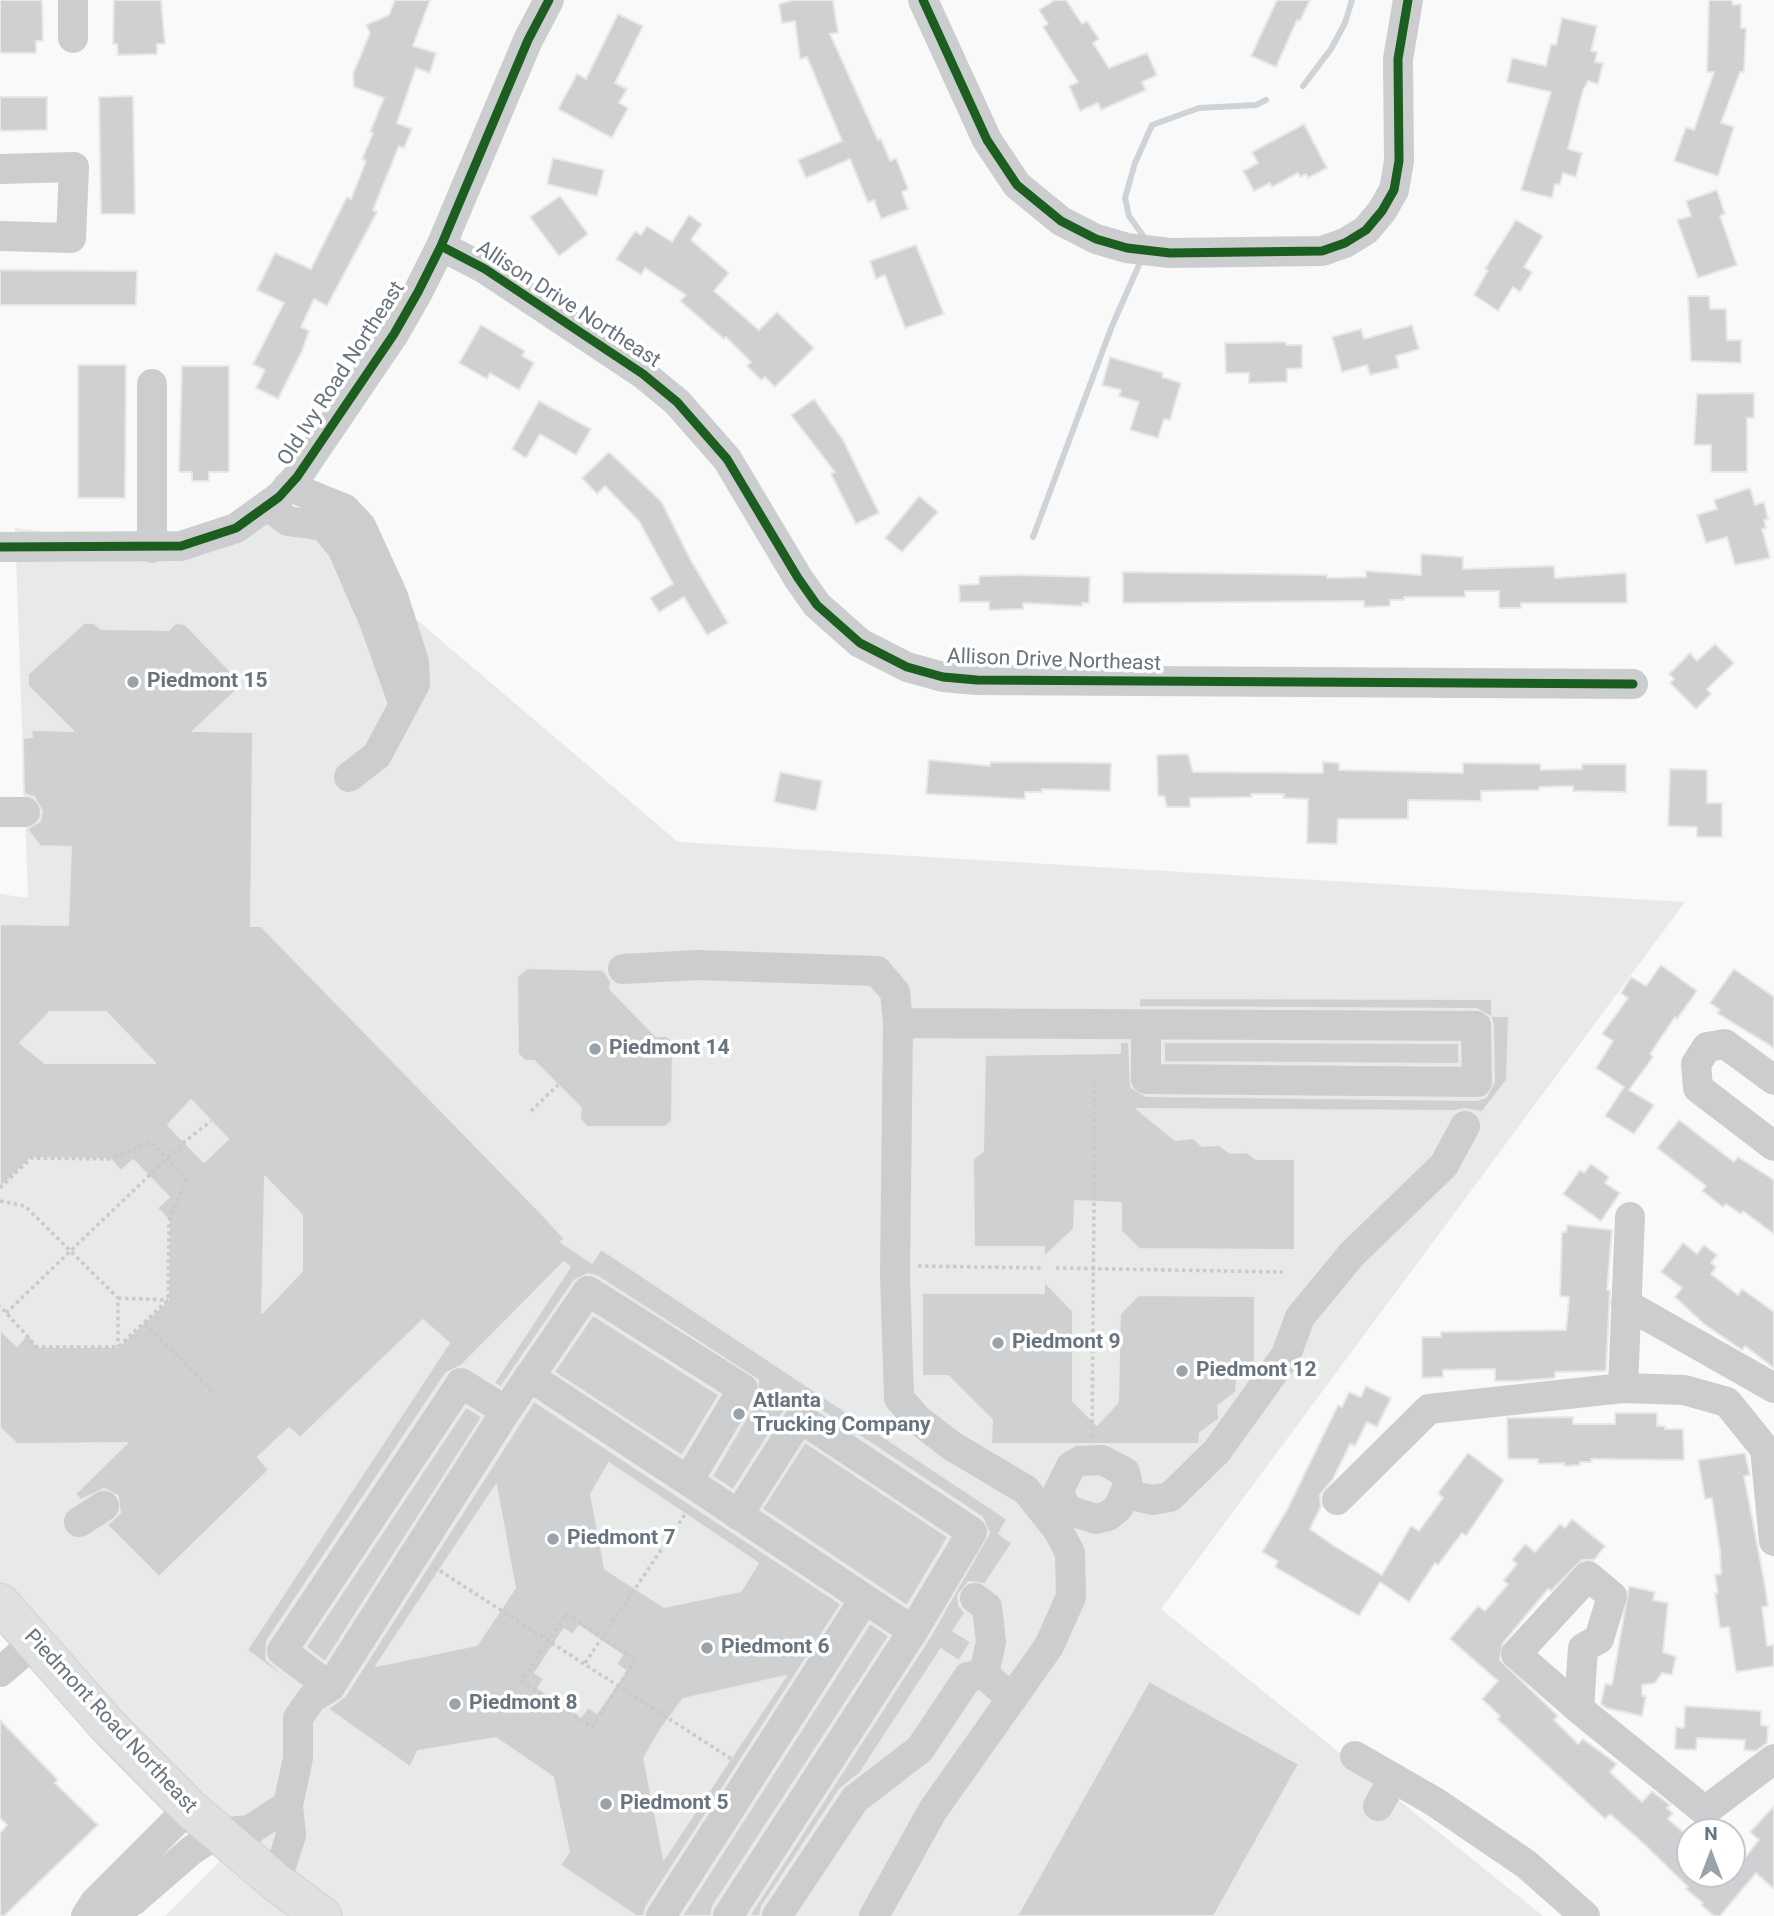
<!DOCTYPE html>
<html>
<head>
<meta charset="utf-8">
<style>
  body { margin:0 }
  #map { position:relative; width:1774px; height:1916px; overflow:hidden; background:#f9f9f9; font-family:Roboto,sans-serif }
  canvas { display:block }
  .north { position:absolute; left:1676px; top:1818px; width:70px; height:70px; box-sizing:border-box; background:#fff; border:2px solid #c3c7cc; border-radius:50%; rotate:0deg; font-size:19px; font-weight:700; line-height:28px; text-align:center; color:#68747f }
  .north::after { content:''; display:block; margin:auto; width:24px; height:32px; background:#9ba3aa; clip-path:polygon(50% 0,100% 100%,50% 72%,0 100%) }
</style>
</head>
<body>
<div id="map">
<canvas width="1774" height="1916"></canvas>
<div class="north">N</div>
</div>
<script>
const ctx = document.querySelector('canvas').getContext('2d');
ctx.lineJoin = 'round';
function fillPath(path, color) { ctx.fillStyle = color; ctx.fill(path, 'evenodd'); }
const poly = rows => new Path2D(rows.map(r => 'M' + r).join(''));
function stroke(path, color, width, dash) { ctx.strokeStyle = color; ctx.lineWidth = width; ctx.lineCap = dash ? 'butt' : 'round'; ctx.setLineDash(dash || []); ctx.stroke(path); }
function drawText(font, color, halo, rows, align = 'center') {
  ctx.font = font + ' Roboto,sans-serif'; ctx.lineWidth = 7; ctx.setLineDash([]); ctx.textBaseline = 'middle'; ctx.strokeStyle = halo; ctx.fillStyle = color; for (const [text, x, y, turn = 0] of rows) {
    ctx.save(); ctx.translate(x, y); ctx.rotate((+turn || 0) * Math.PI / 180); ctx.textAlign = isNaN(turn) ? turn : align; if (halo) ctx.strokeText(text, 0, 0); ctx.fillText(text, 0, 0); ctx.restore();
  }
}
fillPath(poly([
  [283,506,678,842,1685,902,1161,1609,1543,1916,165,1916,220,1861,0,1603,0,894,28,898,15,528,195,551]
]), '#e8e9e9');
stroke(poly([
  [1303,86,1331,49,1345,23,1352,0],
  [1147,241,1129,216,1125,198,1135,163,1152,125,1199,108,1256,105,1266,100],
  [1033,537,1112,326,1139,265]
]), '#ced3d7', 6);
const building = poly([
  [0,0,42,0,43,41,36,41,36,53,0,53,0,0],
  [114,0,161,0,165,44,157,44,157,54,118,55,117,44,113,44,114,0],
  [395,0,430,0,413,46,436,53,430,73,416,68,397,123,412,129,404,148,399,146,373,210,377,212,327,306,314,299,301,327,309,331,302,351,278,399,256,388,265,370,253,364,284,303,257,290,275,253,311,269,347,197,351,199,366,161,362,159,373,133,370,132,384,98,354,87,353,74,370,33,366,25,389,15,395,0],
  [794,0,833,0,838,33,830,34,878,140,881,139,890,161,896,158,908,189,902,192,908,209,881,219,874,200,868,203,850,159,806,178,798,160,842,141,807,57,800,59,795,21,782,23,779,4,794,0],
  [1055,0,1066,0,1082,24,1087,21,1099,39,1093,43,1109,68,1147,53,1157,75,1142,82,1146,90,1101,110,1098,103,1080,111,1069,86,1078,82,1043,27,1048,24,1039,10,1055,0],
  [1277,0,1310,0,1300,21,1297,20,1276,67,1251,56,1277,0],
  [1709,0,1732,0,1733,5,1741,4,1741,28,1746,28,1744,72,1740,72,1721,123,1734,127,1718,176,1674,161,1686,127,1694,130,1714,72,1707,72,1709,0],
  [618,14,643,26,615,83,627,89,619,103,628,108,612,138,558,109,577,74,586,79,618,14],
  [1562,18,1597,26,1591,51,1597,52,1595,62,1603,63,1598,84,1588,81,1583,90,1568,149,1582,153,1576,177,1563,173,1560,185,1555,184,1552,198,1521,190,1551,92,1507,82,1512,58,1546,66,1551,44,1556,45,1562,18],
  [133,96,135,214,101,214,99,97,133,96],
  [0,97,47,97,47,130,0,131,0,97],
  [1304,124,1327,168,1308,178,1306,174,1300,177,1298,173,1272,187,1270,183,1254,191,1243,171,1258,163,1252,152,1304,124],
  [553,158,604,170,597,196,547,184,553,158],
  [1717,190,1725,214,1720,216,1737,265,1698,278,1677,220,1691,216,1686,201,1717,190],
  [560,196,588,234,559,256,530,217,560,196],
  [689,215,702,224,691,240,729,273,714,291,759,330,777,312,814,348,775,387,765,377,761,380,747,366,751,362,726,337,724,339,680,301,686,295,645,268,641,275,616,259,635,231,641,235,647,226,672,242,689,215],
  [1516,220,1543,236,1524,267,1532,272,1520,292,1513,287,1498,311,1474,295,1488,270,1485,269,1516,220],
  [916,245,944,314,905,328,885,275,876,279,870,261,916,245],
  [0,270,137,271,136,305,0,305,0,270],
  [1688,296,1709,296,1710,309,1726,309,1727,340,1741,340,1741,363,1691,361,1688,296],
  [481,325,525,351,522,356,534,363,519,390,490,373,487,379,459,363,481,325],
  [1412,325,1419,349,1396,356,1399,368,1370,375,1367,365,1342,372,1332,337,1361,329,1364,339,1412,325],
  [1286,342,1286,345,1302,345,1302,368,1287,369,1287,382,1249,383,1249,373,1226,373,1225,343,1286,342],
  [1110,357,1163,373,1162,377,1181,383,1170,420,1164,419,1158,438,1130,430,1139,402,1119,396,1121,390,1102,385,1110,357],
  [78,365,126,365,125,498,78,498,78,365],
  [182,366,229,366,229,472,209,472,209,481,192,481,192,472,179,472,182,366],
  [1754,393,1754,418,1747,418,1747,472,1711,472,1711,445,1694,445,1697,394,1754,393],
  [814,399,843,440,879,513,856,524,831,474,835,472,791,415,814,399],
  [539,401,591,429,576,455,540,434,526,458,512,449,539,401],
  [609,452,661,501,690,559,728,623,707,635,684,597,659,612,650,598,673,584,639,521,605,486,597,494,582,478,609,452],
  [1750,488,1755,505,1764,502,1768,519,1764,520,1766,528,1762,529,1770,558,1735,565,1727,537,1706,543,1697,515,1717,509,1714,500,1750,488],
  [919,496,938,512,902,552,885,538,919,496],
  [1421,554,1463,557,1463,569,1554,566,1555,578,1626,573,1627,603,1521,603,1521,608,1499,608,1499,591,1465,591,1465,597,1404,597,1404,600,1390,600,1390,606,1364,607,1364,601,1123,603,1123,572,1327,575,1327,578,1366,577,1366,571,1421,575,1421,554],
  [1019,575,1090,577,1089,603,1082,603,1082,606,1023,603,1023,609,989,610,989,602,960,602,959,585,979,584,979,576,1019,575],
  [84,623,94,623,101,629,169,630,175,623,185,624,238,679,238,689,193,731,253,732,251,926,261,926,542,1214,565,1239,561,1242,592,1263,601,1249,1007,1519,999,1534,1012,1543,985,1584,969,1582,958,1595,959,1605,965,1613,953,1631,971,1642,959,1661,941,1649,860,1773,840,1789,762,1906,760,1916,749,1916,928,1640,989,1533,982,1517,810,1403,800,1401,786,1408,733,1490,712,1476,758,1398,758,1380,597,1276,588,1274,574,1281,501,1387,494,1383,570,1267,564,1262,461,1366,446,1373,267,1641,266,1659,298,1688,247,1650,449,1343,423,1320,300,1438,289,1428,258,1457,269,1470,159,1577,107,1525,120,1513,118,1496,104,1489,81,1500,75,1494,127,1443,17,1444,0,1428,0,1330,17,1346,28,1333,37,1347,118,1347,168,1300,169,1221,157,1208,169,1197,133,1160,121,1171,110,1159,31,1158,0,1188,0,924,68,925,71,847,40,846,27,829,40,821,42,811,34,797,24,794,23,738,32,737,31,730,73,731,28,686,28,674,84,623],
  [50,1012,106,1012,155,1063,45,1063,20,1043,50,1012],
  [191,1100,228,1139,204,1162,168,1125,191,1100],
  [265,1177,302,1215,302,1271,262,1313,265,1177],
  [1715,644,1734,663,1707,689,1711,694,1696,709,1670,683,1674,679,1669,674,1690,653,1697,661,1715,644],
  [1188,754,1193,772,1323,773,1323,762,1339,763,1339,770,1463,773,1463,763,1540,764,1541,770,1582,769,1582,764,1626,764,1626,792,1573,791,1573,786,1539,787,1539,790,1481,791,1481,801,1408,800,1408,819,1338,819,1337,844,1307,843,1308,799,1283,798,1284,794,1251,794,1252,797,1190,798,1190,807,1167,807,1164,796,1158,796,1157,755,1188,754],
  [929,760,990,766,990,762,1111,763,1110,791,1042,789,1042,792,1025,792,1025,799,926,794,929,760],
  [1670,769,1707,770,1707,803,1722,803,1722,837,1697,837,1697,827,1668,826,1670,769],
  [780,772,822,781,816,811,774,802,780,772],
  [1661,965,1697,991,1677,1019,1675,1017,1650,1054,1653,1057,1629,1090,1654,1105,1634,1134,1605,1116,1624,1087,1596,1068,1613,1041,1602,1034,1628,998,1621,993,1631,977,1646,986,1661,965],
  [527,968,603,970,611,981,610,989,656,1036,667,1036,673,1042,672,1121,665,1127,587,1127,580,1119,581,1108,534,1061,525,1061,518,1054,517,977,527,968],
  [1734,969,1774,997,1774,1048,1717,1013,1720,1010,1710,1003,1734,969],
  [1139,998,1492,999,1492,1016,1509,1016,1507,1080,1482,1112,1465,1109,1455,1111,1137,1109,1175,1140,1193,1138,1202,1146,1219,1145,1230,1153,1247,1152,1256,1159,1295,1159,1295,1250,1139,1249,1121,1231,1121,1203,1075,1201,1074,1229,1044,1257,1044,1247,974,1247,973,1159,983,1151,985,1055,1120,1053,1120,1042,1129,1042,1131,1087,1146,1096,1477,1100,1486,1097,1494,1082,1493,1025,1491,1017,1477,1009,1139,1007,1139,998],
  [1164,1042,1459,1043,1459,1064,1164,1062,1164,1042],
  [1679,1120,1734,1162,1738,1157,1774,1180,1774,1234,1743,1211,1741,1214,1726,1204,1723,1207,1702,1191,1706,1186,1657,1148,1679,1120],
  [1591,1164,1609,1177,1605,1183,1620,1193,1601,1221,1563,1194,1580,1170,1584,1173,1591,1164],
  [1567,1225,1612,1230,1607,1290,1610,1290,1606,1371,1555,1372,1555,1378,1516,1381,1495,1381,1495,1369,1443,1370,1443,1377,1422,1378,1422,1337,1441,1337,1441,1332,1566,1330,1569,1297,1560,1296,1562,1232,1566,1232,1567,1225],
  [1683,1243,1697,1254,1704,1245,1717,1255,1711,1263,1716,1267,1711,1274,1738,1295,1742,1289,1774,1312,1774,1368,1745,1346,1742,1350,1704,1324,1675,1297,1682,1288,1661,1272,1683,1243],
  [1044,1281,1073,1311,1073,1401,1097,1425,1118,1402,1120,1314,1138,1295,1255,1296,1255,1365,1237,1378,1236,1392,1218,1406,1219,1419,1200,1433,1199,1444,991,1444,992,1420,948,1376,922,1376,922,1293,1044,1293,1044,1281],
  [593,1315,719,1395,682,1456,554,1372,593,1315],
  [1366,1386,1391,1398,1377,1427,1367,1422,1355,1446,1350,1444,1333,1479,1320,1495,1321,1506,1310,1529,1334,1546,1382,1575,1411,1526,1419,1531,1443,1498,1438,1493,1468,1453,1504,1480,1466,1536,1462,1533,1438,1565,1435,1563,1409,1602,1380,1582,1359,1616,1275,1567,1278,1561,1262,1552,1288,1508,1338,1405,1342,1407,1349,1392,1361,1397,1366,1386],
  [534,1401,841,1604,646,1907,644,1916,636,1916,560,1865,569,1852,553,1777,496,1738,418,1751,410,1767,328,1709,345,1696,534,1401],
  [609,1463,758,1563,741,1591,664,1607,605,1569,591,1494,609,1463],
  [496,1485,515,1588,477,1645,376,1666,496,1485],
  [579,1626,622,1655,616,1664,626,1671,597,1713,588,1707,581,1717,538,1688,544,1679,535,1673,564,1629,573,1635,579,1626],
  [786,1676,731,1758,664,1859,644,1758,661,1729,683,1699,786,1676],
  [466,1407,482,1417,325,1662,306,1647,466,1407],
  [1615,1413,1657,1413,1657,1426,1665,1426,1665,1429,1683,1429,1684,1460,1591,1459,1592,1462,1580,1462,1580,1465,1564,1466,1564,1463,1538,1464,1538,1459,1508,1459,1507,1418,1573,1417,1573,1424,1615,1424,1615,1413],
  [805,1442,948,1537,907,1606,762,1509,805,1442],
  [1745,1453,1750,1475,1744,1476,1764,1580,1768,1606,1762,1607,1767,1646,1774,1645,1774,1666,1736,1672,1729,1627,1720,1628,1715,1593,1718,1593,1715,1575,1721,1574,1720,1551,1712,1498,1705,1499,1698,1460,1745,1453],
  [1572,1519,1605,1546,1594,1560,1582,1560,1551,1591,1548,1589,1503,1643,1500,1660,1558,1716,1554,1720,1578,1744,1583,1739,1617,1764,1610,1772,1642,1802,1652,1791,1670,1805,1667,1808,1673,1813,1668,1819,1690,1838,1690,1874,1721,1874,1725,1878,1732,1874,1759,1840,1750,1832,1774,1806,1774,1889,1756,1873,1720,1916,1714,1916,1701,1905,1703,1903,1686,1889,1688,1887,1644,1844,1610,1814,1605,1819,1497,1719,1500,1716,1482,1699,1498,1681,1450,1639,1478,1606,1485,1611,1508,1584,1503,1581,1517,1564,1512,1560,1525,1544,1535,1552,1560,1524,1565,1528,1572,1519],
  [1629,1586,1655,1592,1653,1600,1668,1603,1663,1652,1676,1657,1672,1675,1662,1673,1655,1683,1642,1685,1642,1696,1646,1696,1642,1716,1606,1708,1601,1704,1605,1684,1612,1685,1629,1586],
  [870,1623,889,1636,713,1906,711,1916,682,1916,870,1623],
  [1149,1681,1299,1764,1214,1916,1017,1916,1149,1681],
  [1685,1706,1761,1711,1761,1725,1768,1726,1767,1743,1756,1751,1744,1750,1745,1740,1697,1738,1696,1750,1675,1749,1676,1727,1684,1728,1685,1706],
  [0,1720,58,1780,55,1783,98,1825,4,1916,0,1916,0,1833,7,1825,0,1818,0,1720]
]);
fillPath(building, '#cfd0d1');
stroke(building, '#e8e8e8', 2);
const major = poly([
  [0,1603,109,1727,189,1808,276,1882,322,1916]
]);
stroke(major, '#d5d6d7', 41);
stroke(poly([
  [531,1111,558,1085],
  [0,1188,31,1158,110,1159,151,1142,186,1179,169,1221,168,1300,118,1347,37,1347,0,1306],
  [0,1201,25,1206,118,1298,118,1347],
  [918,1266,1044,1268],
  [1056,1268,1283,1272],
  [118,1298,168,1300],
  [6,1313,184,1142,211,1121],
  [145,1324,215,1394],
  [1092,1437,1095,1082],
  [434,1567,733,1760],
  [566,1614,636,1659,592,1727,522,1681,566,1614],
  [585,1663,688,1510]
]), '#c9cacb', 3.5, [3.5, 3.5]);
stroke(poly([
  [923,0,987,140,1017,185,1061,221,1096,239,1127,248,1170,253,1322,251,1345,243,1366,230,1382,211,1394,190,1399,161,1398,59,1408,0],
  [73,38,73,0],
  [0,169,74,167,71,238,0,236],
  [441,246,485,269,643,374,677,402,727,459,798,578,817,605,860,643,907,667,943,677,977,680,1633,684],
  [288,486,345,509,361,526,393,596,414,662,415,684,377,755,349,777],
  [268,506,288,521,324,526,342,548,374,621,404,705],
  [0,547,181,546,236,528,279,497,297,477,394,334,418,292,441,246,528,40,549,0],
  [152,548,152,384],
  [0,812,25,812],
  [623,969,697,965,877,971,895,992,898,1023,895,1275,899,1398,917,1419,952,1446,1026,1490,1058,1530,1070,1553,1071,1597,1049,1646,933,1810,874,1916],
  [898,1023,1476,1026,1477,1082,1146,1079,1146,1025],
  [1774,1080,1725,1044,1707,1047,1696,1064,1698,1088,1774,1146],
  [1626,1304,1774,1388],
  [529,1376,688,1481],
  [1623,1388,1630,1217],
  [506,1411,588,1291,743,1389,688,1481,913,1631],
  [1102,1460,1125,1472,1128,1486,1118,1508,1108,1516,1096,1519,1068,1510,1058,1492,1071,1466,1080,1461,1102,1460],
  [1126,1494,1152,1500,1170,1497,1217,1451,1286,1355,1300,1317,1352,1254,1444,1165,1465,1126],
  [1337,1500,1429,1409,1623,1388,1684,1390,1727,1402,1765,1449,1774,1541],
  [79,1522,104,1506],
  [975,1598,987,1607,991,1642,984,1674],
  [0,1672,34,1643],
  [1579,1709,1583,1648,1599,1639,1612,1596,1588,1576,1516,1654,1579,1709,1705,1811,1774,1759],
  [1355,1756,1435,1802,1526,1864,1585,1916],
  [1378,1806,1394,1778],
  [276,1882,291,1835,288,1805,298,1758,298,1718,312,1698,330,1687,282,1651,461,1383,506,1411,330,1687],
  [86,1916,95,1902,189,1808],
  [108,1916,134,1900,192,1850,218,1833,250,1830,288,1805],
  [661,1916,864,1600],
  [728,1916,913,1631,972,1532,800,1418,738,1515],
  [777,1916,855,1799,920,1749,968,1677,984,1674,1012,1699]
]), '#cccdce', 30);
stroke(major, '#e0e0e1', 38);
stroke(poly([
  [923,0,987,140,1017,185,1061,221,1096,239,1127,248,1170,253,1322,251,1345,243,1366,230,1382,211,1394,190,1399,161,1398,59,1408,0],
  [441,246,485,269,643,374,677,402,727,459,798,578,817,605,860,643,907,667,943,677,977,680,1633,684],
  [0,547,181,546,236,528,279,497,297,477,394,334,418,292,441,246,528,40,549,0]
]), '#1b5e20', 9);
for (const [x, y, r, color] of [
  [133,682,7,"#9ba3aa"],
  [595,1049,7,"#9ba3aa"],
  [998,1343,7,"#9ba3aa"],
  [1182,1371,7,"#9ba3aa"],
  [739,1414,7,"#9ba3aa"],
  [553,1539,7,"#9ba3aa"],
  [707,1648,7,"#9ba3aa"],
  [455,1704,7,"#9ba3aa"],
  [606,1804,7,"#9ba3aa"]
]) { const dot = new Path2D(); dot.arc(x, y, r, 0, 2 * Math.PI); ctx.fillStyle = color; ctx.fill(dot); stroke(dot, '#fff', 2.5); }
drawText('21px', '#68747f', '#fff', [
  ["Allison Drive Northeast",568,305,33],
  ["Old Ivy Road Northeast",342,374,-57],
  ["Allison Drive Northeast",1054,661,2],
  ["Piedmont Road Northeast",110,1722,47]
]);
drawText('bold 21px', '#68747f', '#fff', [
  ["Piedmont 15",147,682],
  ["Piedmont 14",609,1049],
  ["Piedmont 9",1012,1343],
  ["Piedmont 12",1196,1371],
  ["Atlanta",753,1402],
  ["Trucking Company",753,1426],
  ["Piedmont 7",567,1539],
  ["Piedmont 6",721,1648],
  ["Piedmont 8",469,1704],
  ["Piedmont 5",620,1804]
], 'left');
</script>
</body>
</html>
